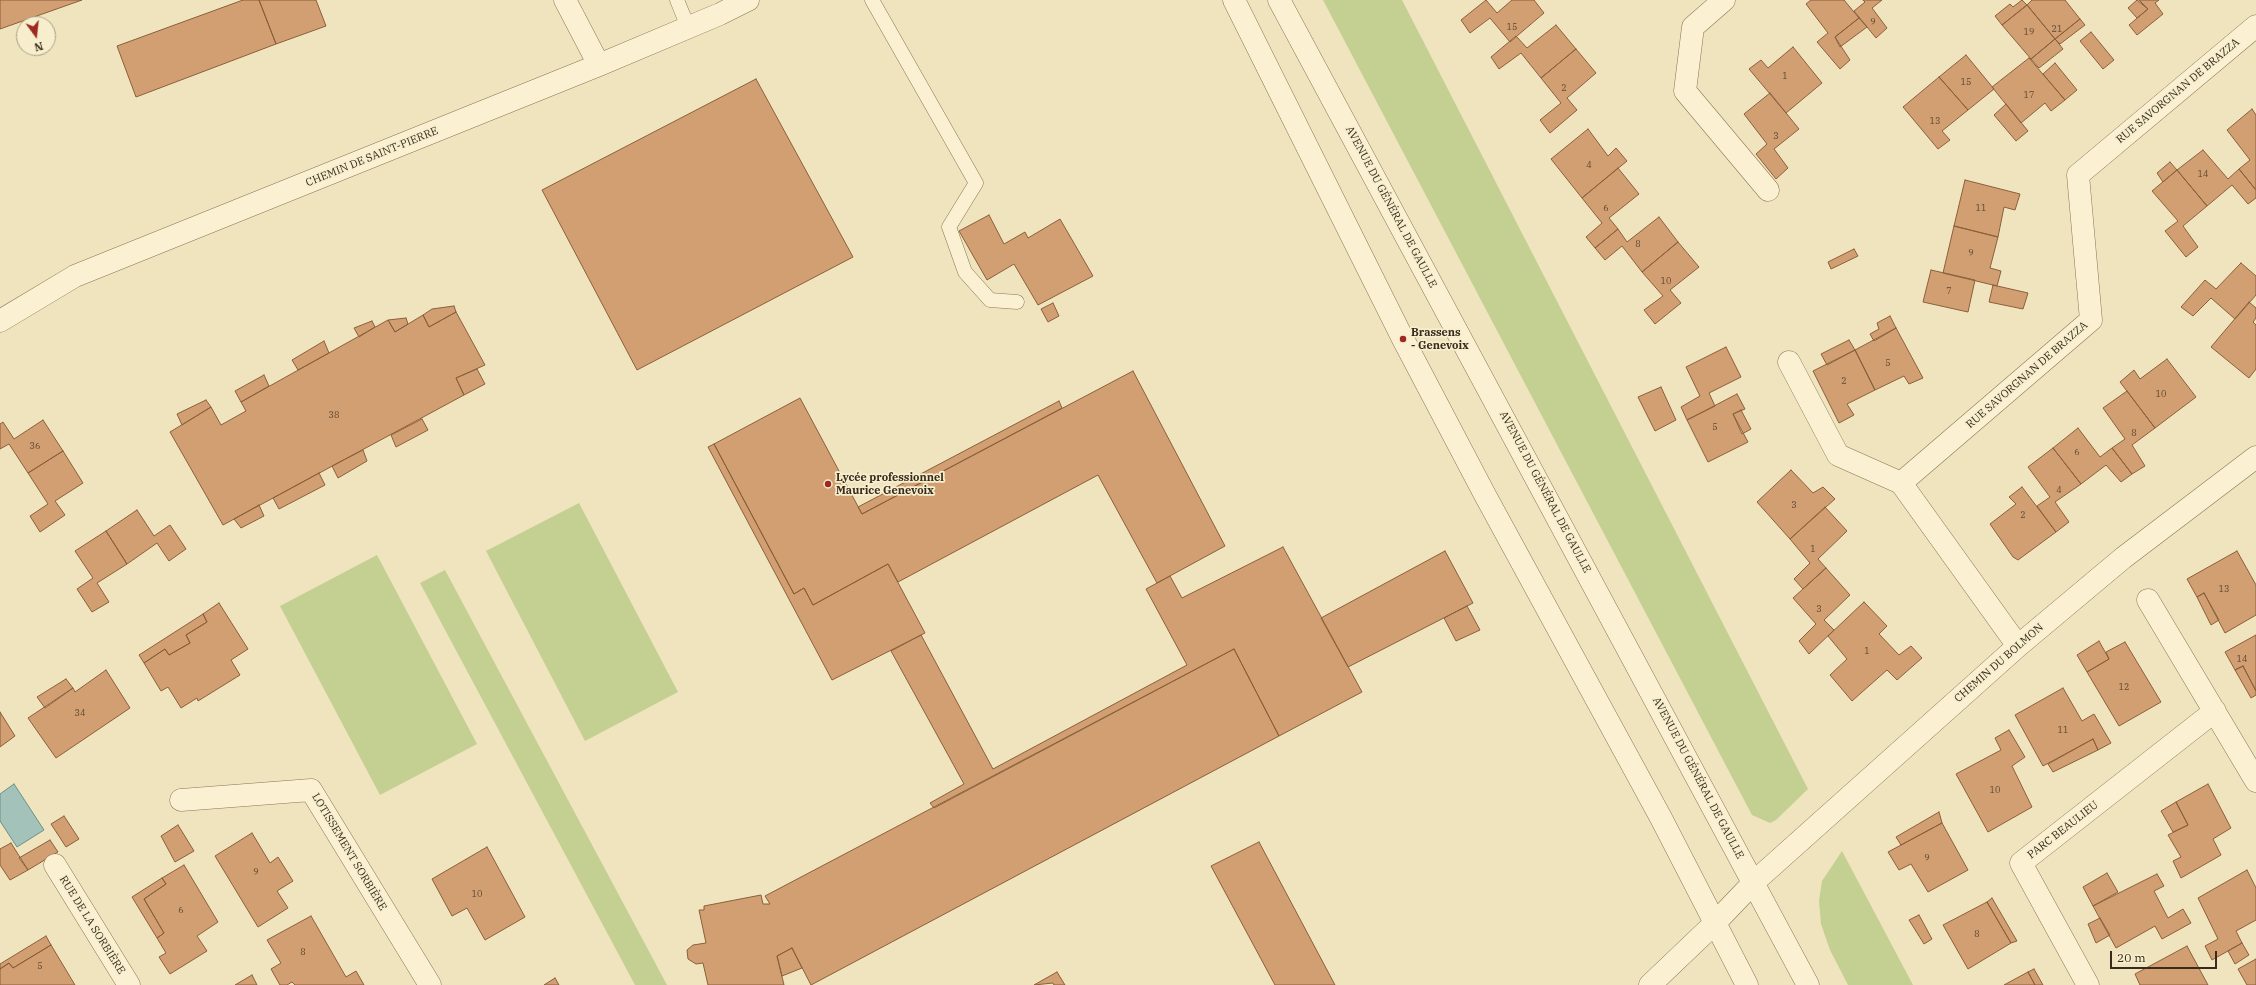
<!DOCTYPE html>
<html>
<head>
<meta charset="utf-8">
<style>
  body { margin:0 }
  #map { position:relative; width:2256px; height:985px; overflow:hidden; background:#f0e4be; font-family:"IBM Plex Serif",serif }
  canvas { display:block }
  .north { position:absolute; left:16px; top:16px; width:40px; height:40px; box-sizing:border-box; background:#f7eece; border:1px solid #aba086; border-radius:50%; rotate:165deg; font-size:11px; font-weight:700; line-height:16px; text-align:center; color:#382b1b }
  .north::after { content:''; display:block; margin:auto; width:14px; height:18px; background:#9c2922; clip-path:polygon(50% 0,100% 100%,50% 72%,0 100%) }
  .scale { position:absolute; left:2110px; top:951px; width:107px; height:18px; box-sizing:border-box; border:2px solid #382b1b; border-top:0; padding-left:5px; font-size:12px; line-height:14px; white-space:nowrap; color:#382b1b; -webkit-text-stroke:3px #f7eece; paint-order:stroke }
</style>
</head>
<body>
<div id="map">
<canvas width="2256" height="985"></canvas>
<div class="north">N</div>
<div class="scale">20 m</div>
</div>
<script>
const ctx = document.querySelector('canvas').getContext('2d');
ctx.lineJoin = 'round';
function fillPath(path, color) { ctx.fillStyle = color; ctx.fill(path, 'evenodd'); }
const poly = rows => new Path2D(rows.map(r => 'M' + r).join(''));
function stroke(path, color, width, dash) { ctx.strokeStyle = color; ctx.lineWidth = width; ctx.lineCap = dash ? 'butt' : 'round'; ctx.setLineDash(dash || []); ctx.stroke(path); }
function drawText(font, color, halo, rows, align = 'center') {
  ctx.font = font + ' "IBM Plex Serif",serif'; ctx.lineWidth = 3.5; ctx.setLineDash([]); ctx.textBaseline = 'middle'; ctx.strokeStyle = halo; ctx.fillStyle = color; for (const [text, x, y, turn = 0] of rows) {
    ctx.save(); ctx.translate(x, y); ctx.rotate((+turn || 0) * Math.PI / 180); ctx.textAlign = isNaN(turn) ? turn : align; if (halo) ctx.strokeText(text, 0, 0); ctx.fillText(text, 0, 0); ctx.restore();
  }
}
fillPath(poly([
  [1323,0,1402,0,1808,789,1776,820,1770,823,1752,815],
  [579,503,678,692,585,741,486,551],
  [377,555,477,744,380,795,280,606],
  [445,570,667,985,635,985,420,583],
  [1842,851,1913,985,1848,985,1830,950,1821,924,1819,901,1822,881]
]), '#c4cf92');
const water = poly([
  [14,784,44,830,17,847,0,821,0,794,14,784]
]);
fillPath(water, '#a2c2ba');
stroke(water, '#699088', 1);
const building = poly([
  [0,0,82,0,0,29,0,0],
  [243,0,259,0,276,44,136,97,117,46,243,0],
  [259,0,316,0,326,26,276,44,259,0],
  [1486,0,1497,13,1512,0,1534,0,1544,13,1510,42,1490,18,1470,33,1461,20,1486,0],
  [1811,0,1844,0,1859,18,1835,37,1850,60,1840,69,1817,42,1828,33,1806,4,1811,0],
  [1863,0,1882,0,1872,8,1887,28,1876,38,1854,11,1865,2,1863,0],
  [2022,0,2027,5,2002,25,1995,16,2010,4,2013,7,2022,0],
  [2032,0,2065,0,2080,19,2055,39,2027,5,2032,0],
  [2137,0,2148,9,2137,18,2128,8,2137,0],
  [2139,0,2159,0,2155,3,2163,14,2137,35,2129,25,2148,9,2139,0],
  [2027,5,2055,39,2031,59,2002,25,2027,5],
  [1859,18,1867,27,1840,47,1835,37,1859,18],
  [2080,19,2085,25,2060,44,2055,39,2080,19],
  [1556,25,1576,49,1541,78,1521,53,1499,69,1491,57,1516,36,1527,48,1556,25],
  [2091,32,2114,60,2103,69,2080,41,2091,32],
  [2055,39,2063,49,2039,68,2031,59,2055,39],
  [1793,47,1822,83,1786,113,1749,69,1761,60,1768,68,1793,47],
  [1576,49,1596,73,1567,98,1577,110,1550,133,1540,120,1561,103,1541,78,1576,49],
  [1966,55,1994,89,1968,110,1939,77,1966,55],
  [2029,58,2065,100,2051,111,2045,103,2021,123,1992,87,2029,58],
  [2055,63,2077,90,2065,100,2043,74,2055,63],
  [1939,77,1968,110,1942,131,1950,140,1938,149,1903,107,1939,77],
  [756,79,853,257,637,370,542,190,756,79],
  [1770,93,1799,129,1774,149,1788,168,1776,179,1756,154,1767,144,1744,114,1770,93],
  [2006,104,2028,131,2016,141,1994,115,2006,104],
  [2252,109,2256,115,2256,190,2239,169,2250,160,2227,130,2252,109],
  [1588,129,1608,156,1616,148,1627,161,1582,198,1551,159,1588,129],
  [2203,150,2228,179,2239,169,2256,190,2256,198,2248,204,2232,185,2207,206,2177,170,2203,150],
  [2170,162,2177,170,2163,182,2157,173,2170,162],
  [1618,168,1639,194,1609,218,1618,229,1595,248,1586,237,1602,223,1582,198,1618,168],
  [2177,170,2207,206,2183,226,2198,247,2186,257,2165,231,2178,221,2152,191,2177,170],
  [1965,180,2020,194,2015,210,2004,207,1998,237,1954,226,1965,180],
  [989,215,1004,244,1025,232,1028,238,1060,219,1093,276,1038,305,1014,264,987,280,959,231,989,215],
  [1659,217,1678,242,1642,272,1622,246,1605,260,1595,248,1618,229,1627,242,1659,217],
  [1954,226,1998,237,1990,268,2001,271,1997,286,1943,273,1954,226],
  [1678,242,1699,267,1670,290,1681,303,1655,324,1644,310,1663,296,1642,272,1678,242],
  [1854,249,1858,256,1831,269,1828,262,1854,249],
  [2241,263,2256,276,2256,295,2235,319,2211,298,2193,316,2181,307,2205,280,2216,289,2241,263],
  [1931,270,1975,280,1968,312,1923,302,1931,270],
  [1993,285,2028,293,2023,309,1989,302,1993,285],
  [2249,302,2256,308,2256,318,2253,322,2256,325,2256,369,2249,378,2211,347,2249,302],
  [1053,303,1059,316,1048,322,1041,309,1053,303],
  [454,306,456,312,429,327,423,315,432,309,454,306],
  [456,312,485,365,456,378,464,395,223,525,170,432,211,407,221,425,246,411,241,402,388,320,395,332,423,315,429,327,456,312],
  [1890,316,1896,328,1874,341,1870,334,1879,329,1877,323,1890,316],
  [406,318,408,324,395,332,388,320,406,318],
  [372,321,375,327,359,337,354,328,372,321],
  [1896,328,1923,378,1909,384,1904,376,1875,390,1855,350,1896,328],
  [1849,340,1855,350,1827,365,1821,354,1849,340],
  [324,341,329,353,298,370,292,360,324,341],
  [1726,347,1741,377,1709,393,1715,406,1687,420,1681,407,1700,396,1686,367,1726,347],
  [1855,350,1875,390,1847,404,1854,415,1839,423,1813,371,1855,350],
  [2167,359,2196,397,2155,428,2120,382,2134,370,2140,379,2167,359],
  [477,369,485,384,464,395,456,378,477,369],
  [1133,371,1225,546,1157,583,1098,475,898,582,888,564,813,605,804,588,794,594,714,444,800,398,862,514,1133,371],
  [264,375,269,386,241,402,235,391,264,375],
  [1661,387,1676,420,1655,431,1638,397,1661,387],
  [2127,391,2155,428,2132,445,2145,466,2132,474,2112,448,2125,439,2103,408,2127,391],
  [1737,394,1745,409,1733,414,1748,442,1708,462,1687,420,1737,394],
  [206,400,211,407,182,425,177,414,206,400],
  [1059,401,1062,408,862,514,858,507,1059,401],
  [1741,410,1751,429,1742,434,1733,414,1741,410],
  [422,419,428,430,396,447,391,435,422,419],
  [43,420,63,451,28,473,9,444,0,449,0,424,3,422,14,439,43,420],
  [2078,428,2100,457,2112,448,2132,474,2121,482,2106,465,2081,484,2053,448,2078,428],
  [714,444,794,594,804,588,813,605,888,564,925,633,832,680,708,447,714,444],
  [2053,448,2081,484,2055,502,2069,522,2056,532,2037,506,2050,497,2028,467,2053,448],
  [363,450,367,461,338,478,332,466,363,450],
  [63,451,83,483,55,501,65,515,40,532,30,516,48,504,28,473,63,451],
  [1791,470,1813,493,1823,487,1835,499,1790,539,1757,502,1791,470],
  [319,473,325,485,279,509,273,498,319,473],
  [2022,487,2056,532,2018,560,2013,557,1990,524,2016,504,2009,497,2022,487],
  [259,505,264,516,241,528,234,519,259,505],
  [1825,507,1847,531,1818,559,1826,568,1803,589,1794,579,1810,563,1790,539,1825,507],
  [137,510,154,536,170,525,186,549,169,561,157,543,127,564,106,531,137,510],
  [106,531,127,564,97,583,109,602,92,612,77,589,93,578,75,551,106,531],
  [1283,547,1362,692,1279,736,1234,649,934,808,930,803,964,784,891,651,921,635,993,769,1187,665,1146,589,1170,576,1182,598,1283,547],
  [1445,551,1473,603,1348,667,1321,618,1445,551],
  [2237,551,2256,585,2256,615,2225,633,2204,593,2197,597,2187,579,2237,551],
  [1826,568,1850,595,1824,620,1834,630,1809,654,1799,641,1816,624,1793,598,1826,568],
  [2204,593,2219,620,2211,625,2197,597,2204,593],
  [1864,602,1887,626,1879,634,1899,655,1911,646,1922,658,1897,680,1887,670,1852,701,1830,675,1847,659,1828,636,1864,602],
  [219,603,248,649,231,660,240,675,198,701,197,698,181,708,168,687,161,691,144,663,165,649,169,655,190,643,186,635,207,622,203,614,219,603],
  [1467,606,1480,630,1456,641,1444,618,1467,606],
  [203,614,207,622,186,635,190,643,169,655,165,649,144,663,139,655,203,614],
  [2256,635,2256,691,2243,666,2235,670,2225,652,2256,635],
  [2099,641,2109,659,2087,672,2077,655,2099,641],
  [2125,642,2161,702,2119,726,2087,672,2109,659,2106,652,2125,642],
  [1234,649,1279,736,811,985,792,948,777,956,784,985,708,985,703,963,696,964,688,959,687,950,693,945,706,943,699,910,704,910,704,906,761,895,763,904,770,904,765,896,1234,649],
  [2243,666,2256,691,2256,695,2251,698,2235,670,2243,666],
  [106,670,130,708,56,758,28,718,73,688,75,692,106,670],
  [66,679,73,688,45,708,37,697,66,679],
  [2063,688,2082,721,2094,714,2111,743,2098,750,2093,739,2043,766,2015,715,2063,688],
  [0,712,15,736,0,747,0,712],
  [2009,730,2025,757,2012,766,2032,807,1988,832,1956,774,2001,750,1995,738,2009,730],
  [2093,739,2098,750,2053,772,2048,764,2093,739],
  [2208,784,2231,828,2213,839,2221,855,2181,878,2173,861,2181,857,2168,835,2188,825,2176,802,2208,784],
  [2176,802,2188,825,2173,832,2161,811,2176,802],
  [1939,812,1942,823,1901,845,1896,837,1939,812],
  [64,816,79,839,66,847,51,824,64,816],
  [1942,823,1968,870,1928,892,1911,864,1899,870,1888,852,1942,823],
  [178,825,194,851,175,862,161,836,178,825],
  [252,833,270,863,278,857,293,881,277,891,288,908,258,927,215,856,252,833],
  [50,840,58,852,28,870,19,858,50,840],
  [1259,842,1335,985,1275,985,1211,866,1259,842],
  [11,843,28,870,10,880,0,865,0,849,11,843],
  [487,847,525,917,485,940,467,908,452,916,432,879,487,847],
  [184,865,218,922,197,936,207,951,170,974,159,957,166,953,157,938,164,933,144,899,166,884,162,878,184,865],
  [2247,870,2256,888,2256,920,2236,931,2242,943,2212,960,2205,946,2218,939,2198,898,2247,870],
  [2107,873,2118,892,2093,906,2083,887,2107,873],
  [2157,874,2164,886,2154,891,2168,918,2183,909,2191,923,2162,939,2155,926,2116,948,2093,906,2157,874],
  [162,878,166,884,144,899,164,933,157,938,132,897,162,878],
  [1992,898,2017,941,2011,943,1987,902,1992,898],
  [1987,902,2011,943,1968,969,1943,925,1987,902],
  [1919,915,1932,939,1924,944,1909,920,1919,915],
  [311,916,346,977,356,971,364,985,295,985,292,982,287,985,280,985,271,969,281,963,267,940,311,916],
  [2100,918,2110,935,2096,943,2088,924,2100,918],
  [46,936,51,945,13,968,9,963,0,969,0,964,46,936],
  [2242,943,2249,955,2235,964,2228,951,2242,943],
  [51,945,75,985,0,985,0,969,9,963,13,968,51,945],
  [2187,946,2208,985,2140,985,2135,974,2187,946],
  [792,948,802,968,782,976,777,956,792,948],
  [2256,959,2256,985,2247,985,2238,969,2256,959],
  [2034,969,2043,985,2035,985,2028,972,2034,969],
  [1057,972,1065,985,1054,985,1053,983,1034,985,1057,972],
  [2028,972,2035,985,2004,985,2028,972],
  [252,975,257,985,235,985,252,975],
  [555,978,559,985,544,985,555,978]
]);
fillPath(building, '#d19f72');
stroke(building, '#8a5f3a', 1);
const service = poly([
  [677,0,688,27],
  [872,0,976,183,949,227,965,272,990,300,1017,302]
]);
const minor = poly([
  [565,0,599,65],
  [1724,0,1693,27,1685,91,1768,190],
  [0,321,75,276,599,65,720,14,748,0],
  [1789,362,1838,455,1901,483],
  [2148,600,2256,781],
  [2018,646,1901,483,2091,320,2078,175,2256,26],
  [181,800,311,790,430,985],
  [55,865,129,985],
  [1754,882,2018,646,2123,558,2256,457],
  [2088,985,2021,863,2215,711]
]);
const tertiary = poly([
  [1234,0,1403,339,1485,495,1661,818,1747,985],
  [1279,0,1808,985],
  [1650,985,1714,924,1754,882]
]);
stroke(service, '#8a7556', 15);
stroke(minor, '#8a7556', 23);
stroke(tertiary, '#8a7556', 23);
stroke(service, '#fbf1d2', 14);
stroke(minor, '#fbf1d2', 22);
stroke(tertiary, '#fbf1d2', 22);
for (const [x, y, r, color] of [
  [1403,339,4,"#9c2922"],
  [828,484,4,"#9c2922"]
]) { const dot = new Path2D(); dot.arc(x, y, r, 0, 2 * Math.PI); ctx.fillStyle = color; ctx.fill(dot); stroke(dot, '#f7eece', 1.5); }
drawText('9px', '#5e4831', null, [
  ["9",1873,22],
  ["15",1512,27],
  ["21",2057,29],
  ["19",2029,32],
  ["1",1785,76],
  ["15",1966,82],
  ["2",1564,88],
  ["17",2029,95],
  ["13",1935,121],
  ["3",1776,136],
  ["4",1589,165],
  ["14",2203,174],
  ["6",1606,208],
  ["11",1981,208],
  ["8",1638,244],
  ["9",1971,253],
  ["10",1666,281],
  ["7",1949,291],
  ["5",1888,363],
  ["2",1844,381],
  ["10",2161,394],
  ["38",334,415],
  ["5",1715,427],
  ["8",2134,433],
  ["36",35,446],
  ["6",2077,452],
  ["4",2059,490],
  ["3",1794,505],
  ["2",2023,515],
  ["1",1813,549],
  ["13",2224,589],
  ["3",1819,609],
  ["1",1867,651],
  ["14",2242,659],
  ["12",2124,687],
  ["34",80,713],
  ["11",2063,730],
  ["10",1995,790],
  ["9",1927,858],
  ["9",256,872],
  ["10",477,894],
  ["6",181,910],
  ["8",1977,934],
  ["8",303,952],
  ["5",40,966]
]);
drawText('11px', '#382b1b', '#f7eece', [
  ["RUE SAVORGNAN DE BRAZZA",2178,91,-40],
  ["CHEMIN DE SAINT-PIERRE",372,157,-22],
  ["AVENUE DU GÉNÉRAL DE GAULLE",1391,207,62],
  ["RUE SAVORGNAN DE BRAZZA",2027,375,-41],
  ["AVENUE DU GÉNÉRAL DE GAULLE",1545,492,62],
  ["CHEMIN DU BOLMON",1999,663,-41],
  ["AVENUE DU GÉNÉRAL DE GAULLE",1698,778,62],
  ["PARC BEAULIEU",2063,830,-38],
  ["LOTISSEMENT SORBIÈRE",349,852,59],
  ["RUE DE LA SORBIÈRE",92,925,58]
]);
drawText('bold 11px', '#382b1b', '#f7eece', [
  ["Brassens",1411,333],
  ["- Genevoix",1411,346],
  ["Lycée professionnel",836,478],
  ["Maurice Genevoix",836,491]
], 'left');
</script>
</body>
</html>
